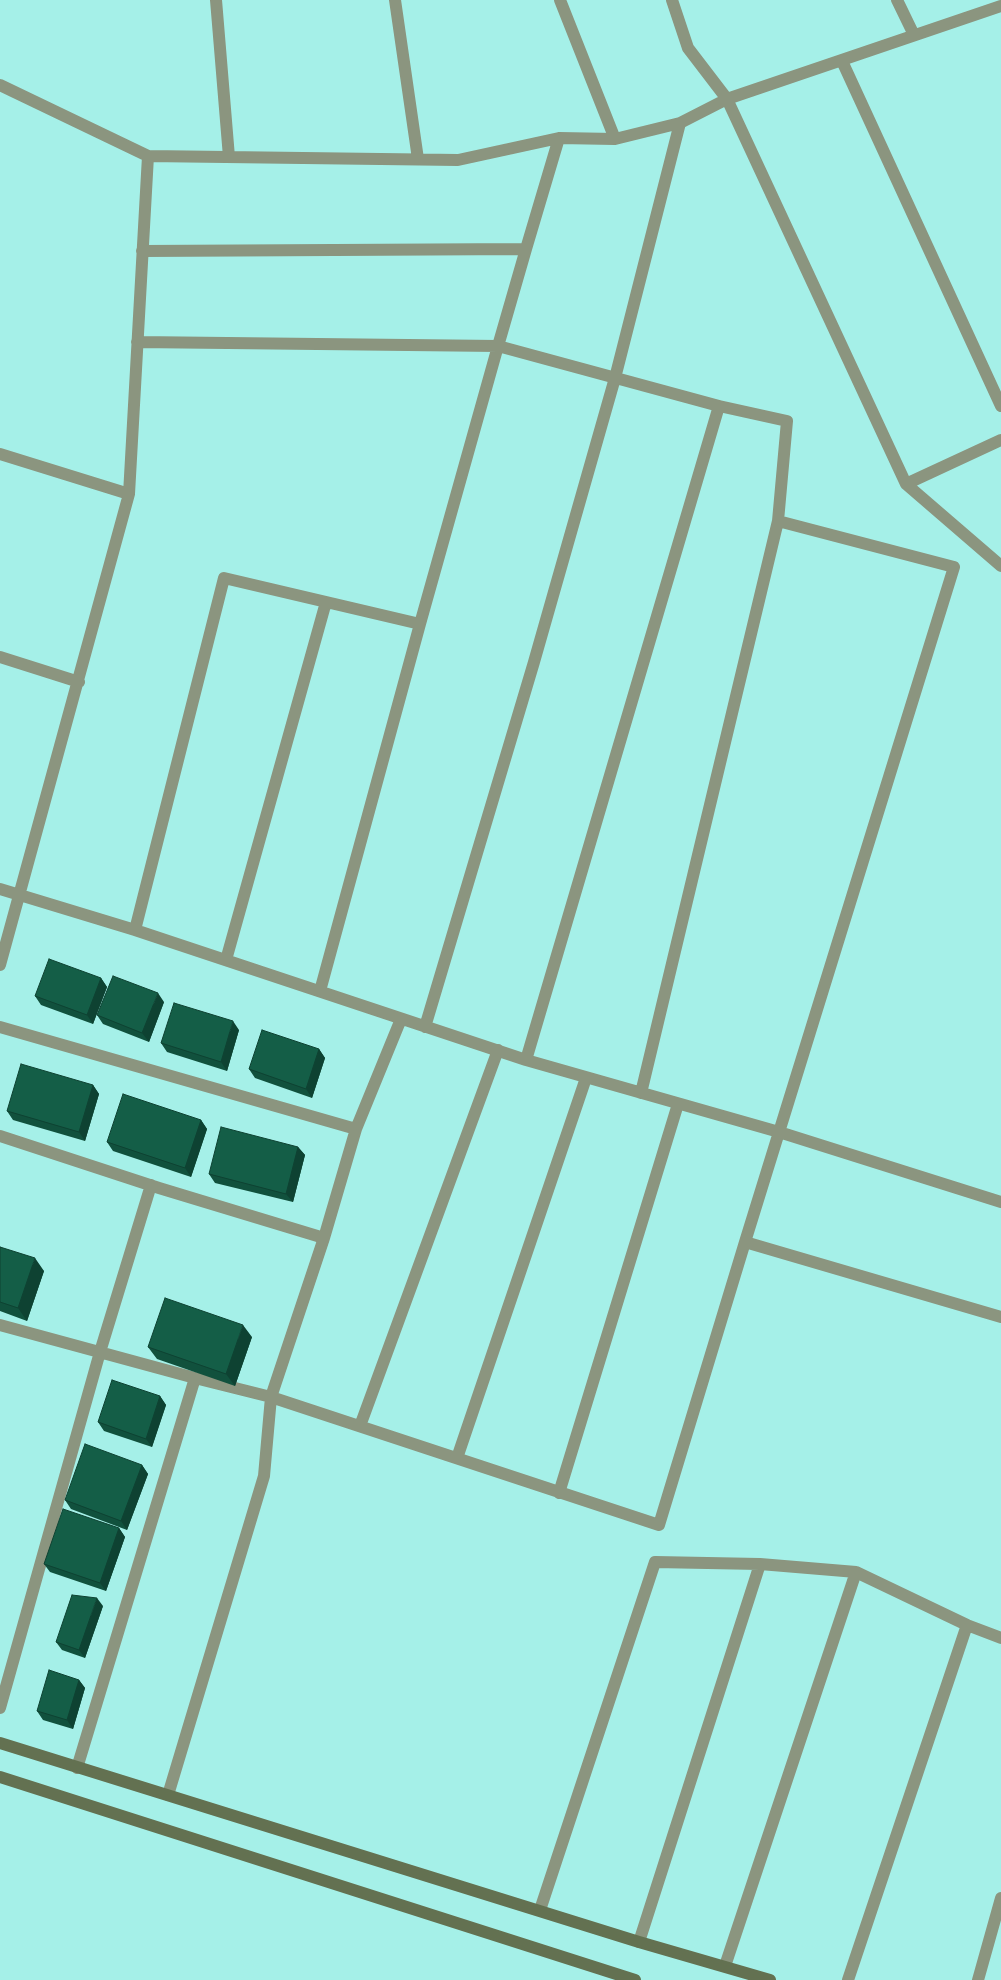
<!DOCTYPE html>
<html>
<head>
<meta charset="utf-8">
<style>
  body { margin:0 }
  canvas { display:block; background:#a5f0e8 }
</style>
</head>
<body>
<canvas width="1001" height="1980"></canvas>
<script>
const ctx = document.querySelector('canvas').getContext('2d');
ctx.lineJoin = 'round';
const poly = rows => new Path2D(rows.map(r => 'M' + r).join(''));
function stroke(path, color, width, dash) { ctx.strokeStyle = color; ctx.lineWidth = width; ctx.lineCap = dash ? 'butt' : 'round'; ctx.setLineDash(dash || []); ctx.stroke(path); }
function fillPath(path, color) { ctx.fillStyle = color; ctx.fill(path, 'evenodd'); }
stroke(poly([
  [216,0,229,157],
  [395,0,418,159],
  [560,0,615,139],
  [672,0,688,48,727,99,906,484,1001,566],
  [897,0,914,35],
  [842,61,1001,406],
  [0,85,148,156,458,160,559,138,615,139,680,123,727,99,1001,6],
  [526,249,559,138],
  [137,342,498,346,526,249,142,251],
  [0,454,129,494],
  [906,484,1001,440],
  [0,657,79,682],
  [0,889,135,930,526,1060,779,1132,1001,1202],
  [135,930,224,578,420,624],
  [226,960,326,602],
  [0,965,129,494,148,156],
  [320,991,420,624,498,346,719,406,787,421,778,521],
  [0,1027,356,1129],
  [425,1027,534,662,615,378,680,123],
  [526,1060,719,406],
  [0,1136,159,1188,324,1238],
  [745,1242,1001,1317],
  [0,1325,195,1378,271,1397,324,1238,356,1129,401,1019],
  [360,1426,498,1050],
  [457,1458,586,1078],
  [559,1493,678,1104],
  [967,1625,1001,1638],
  [0,1708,100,1352,151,1185],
  [77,1768,195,1378],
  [168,1795,264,1476,271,1397,659,1525,745,1242,954,567,778,521,641,1093],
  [540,1910,655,1562,760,1564,856,1572,725,1966],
  [639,1942,760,1564],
  [848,1980,967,1625,856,1572],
  [978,1980,1001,1898]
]), '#8b957f', 12);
stroke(poly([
  [0,1743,639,1942,770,1980],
  [0,1777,635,1980]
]), '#637151', 12);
fillPath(poly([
  [101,978,107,987,93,1024,41,1005,35,996],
  [164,1002,149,1042,103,1024,97,1015],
  [239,1030,227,1071,167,1052,161,1043],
  [319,1049,325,1058,312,1098,255,1078,249,1069],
  [93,1085,99,1094,85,1141,13,1120,7,1111],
  [201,1120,207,1129,191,1177,113,1151,107,1142],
  [298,1147,305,1155,293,1202,215,1183,209,1174],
  [0,1247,44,1271,27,1321,0,1311],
  [252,1337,235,1386,157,1359,148,1347],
  [160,1396,166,1405,152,1447,104,1431,98,1422],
  [142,1465,148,1474,127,1530,71,1509,65,1500],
  [119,1528,125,1537,106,1591,50,1572,44,1564],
  [103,1606,85,1658,62,1650,56,1642],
  [79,1680,85,1688,73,1729,43,1720,37,1711]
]), '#11513d');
fillPath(poly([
  [101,978,107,987,93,1024,87,1015],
  [158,993,164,1002,149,1042,142,1033],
  [233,1021,239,1030,227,1071,221,1062],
  [319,1049,325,1058,312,1098,306,1089],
  [93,1085,99,1094,85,1141,79,1132],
  [201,1120,207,1129,191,1177,185,1168],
  [298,1147,305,1155,293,1202,286,1194],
  [35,1258,44,1271,27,1321,18,1308],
  [243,1325,252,1337,235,1386,226,1374],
  [160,1396,166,1405,152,1447,146,1439],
  [142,1465,148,1474,127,1530,121,1521],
  [119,1528,125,1537,106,1591,100,1583],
  [97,1598,103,1606,85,1658,79,1650],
  [79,1680,85,1688,73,1729,67,1720]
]), '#0e4232');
const building = poly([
  [49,959,101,978,87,1015,35,996,49,959],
  [113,976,158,993,142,1033,97,1015,113,976],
  [174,1003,233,1021,221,1062,161,1043,174,1003],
  [262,1030,319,1049,306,1089,249,1069,262,1030],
  [21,1064,93,1085,79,1132,7,1111,21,1064],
  [123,1094,201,1120,185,1168,107,1142,123,1094],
  [221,1127,298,1147,286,1194,209,1174,221,1127],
  [0,1247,35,1258,18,1308,0,1302,0,1247],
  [165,1298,243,1325,226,1374,148,1347,165,1298],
  [112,1380,160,1396,146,1439,98,1422,112,1380],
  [85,1444,142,1465,121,1521,65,1500,85,1444],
  [63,1509,119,1528,100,1583,44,1564,63,1509],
  [72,1595,97,1598,79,1650,56,1642,72,1595],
  [49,1670,79,1680,67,1720,37,1711,49,1670]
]);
fillPath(building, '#145e47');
stroke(building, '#0e4232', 1);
</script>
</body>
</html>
